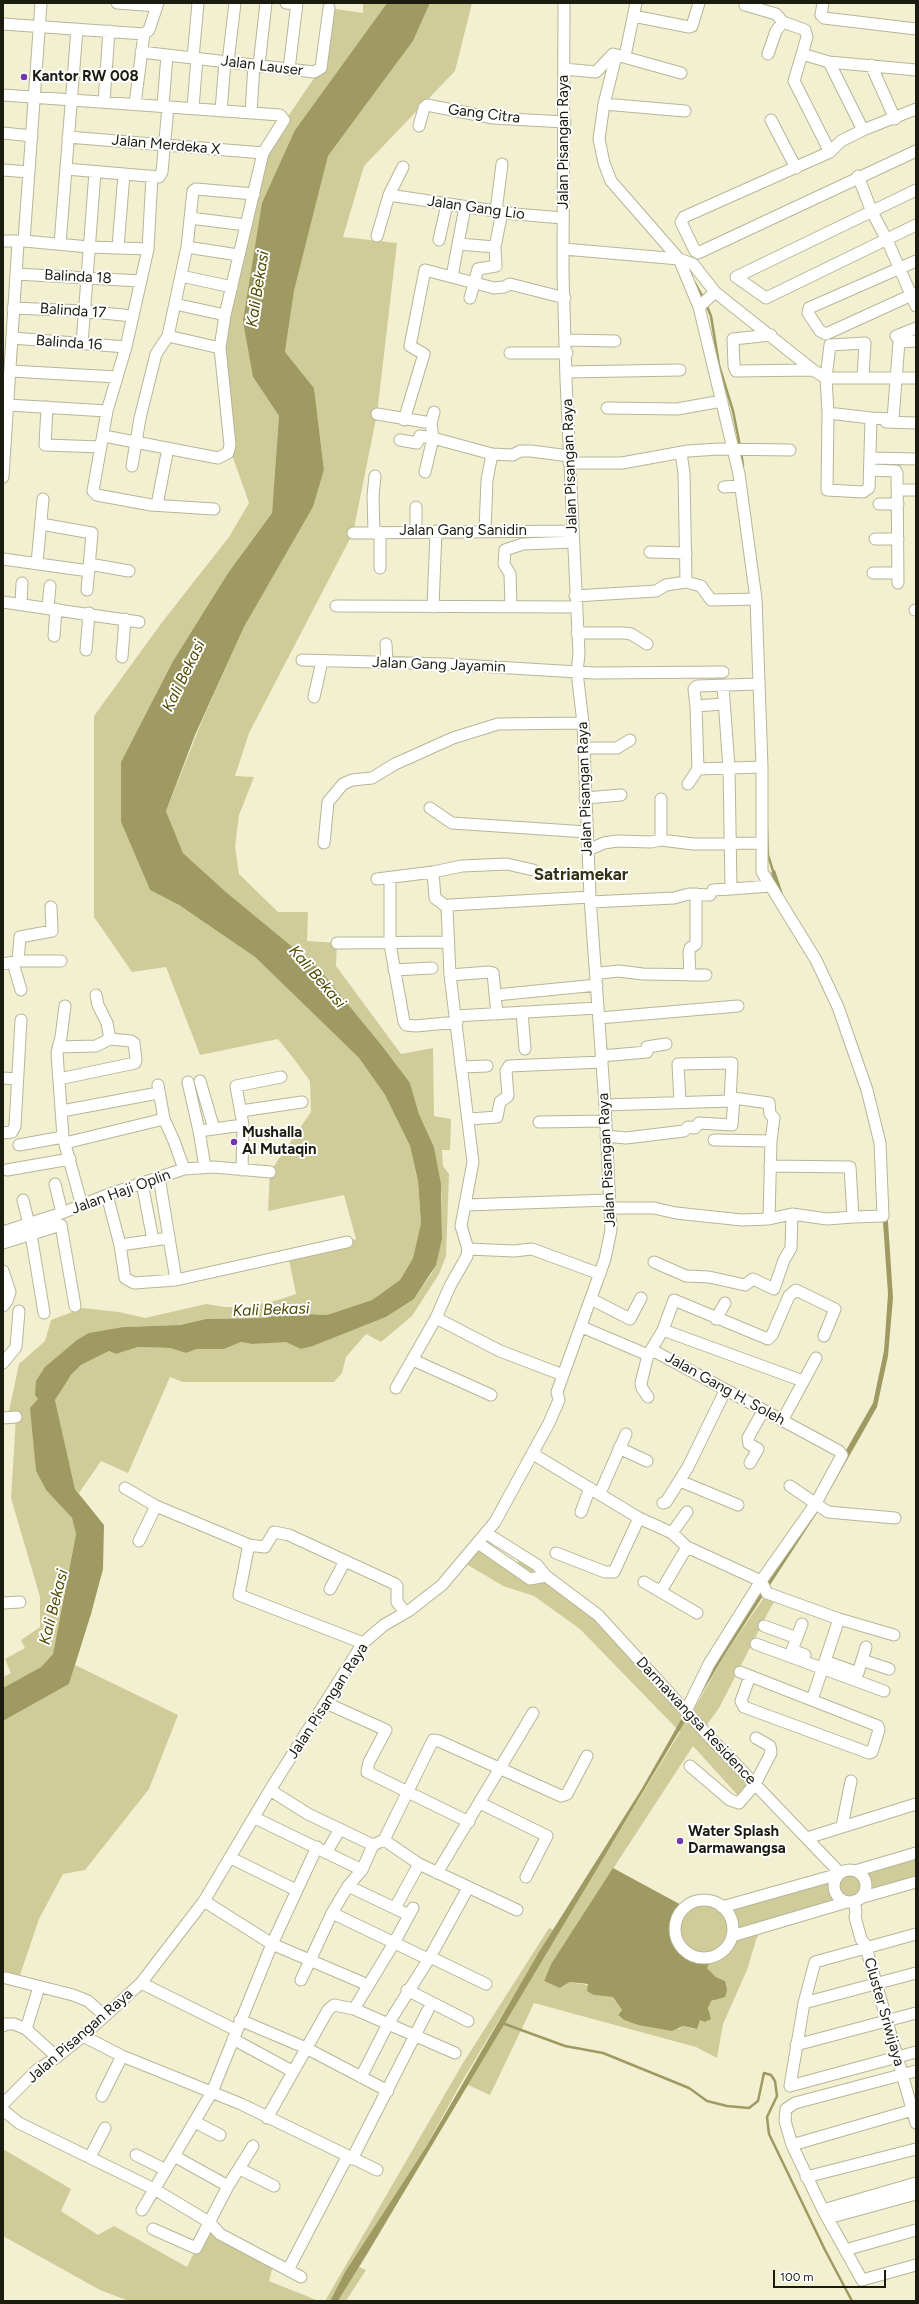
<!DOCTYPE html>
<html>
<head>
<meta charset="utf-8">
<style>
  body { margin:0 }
  #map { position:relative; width:919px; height:2304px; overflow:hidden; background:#f2f0d0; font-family:Figtree,sans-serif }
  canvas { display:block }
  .frame { position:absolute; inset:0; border:4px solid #1c1b10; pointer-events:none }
  .scale { position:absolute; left:773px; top:2270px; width:113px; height:18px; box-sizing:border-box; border:2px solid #1c1b10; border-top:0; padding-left:5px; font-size:12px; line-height:14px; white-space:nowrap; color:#1c1b10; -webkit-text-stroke:3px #fff; paint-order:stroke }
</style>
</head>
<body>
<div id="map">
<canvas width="919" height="2304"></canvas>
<div class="frame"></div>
<div class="scale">100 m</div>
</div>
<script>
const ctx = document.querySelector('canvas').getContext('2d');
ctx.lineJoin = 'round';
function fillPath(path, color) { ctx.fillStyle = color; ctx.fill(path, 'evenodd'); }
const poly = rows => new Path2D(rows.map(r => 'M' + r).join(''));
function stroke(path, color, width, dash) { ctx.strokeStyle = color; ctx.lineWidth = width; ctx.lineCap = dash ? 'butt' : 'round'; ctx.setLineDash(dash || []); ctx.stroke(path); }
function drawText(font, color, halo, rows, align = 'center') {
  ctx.font = font + ' Figtree,sans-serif'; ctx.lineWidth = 4; ctx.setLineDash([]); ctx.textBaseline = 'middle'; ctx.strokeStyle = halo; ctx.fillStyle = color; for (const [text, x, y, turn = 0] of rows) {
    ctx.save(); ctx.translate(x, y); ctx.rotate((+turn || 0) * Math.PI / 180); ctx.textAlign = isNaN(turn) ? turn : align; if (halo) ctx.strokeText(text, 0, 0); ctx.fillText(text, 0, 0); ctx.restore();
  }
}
fillPath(poly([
  [363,3,387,3,295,130,253,377,279,416,272,513,228,573,173,661,121,762,121,822,150,890,179,905,255,957,359,1058,385,1095,410,1146,418,1181,421,1223,413,1258,400,1280,372,1300,327,1315,289,1313,264,1318,206,1319,180,1325,124,1327,38,1399,34,1442,36,1471,46,1490,72,1518,76,1534,53,1654,41,1667,3,1688,3,1677,11,1673,5,1659,25,1648,21,1640,40,1627,40,1597,11,1498,16,1417,9,1411,19,1364,45,1341,51,1320,83,1308,119,1312,145,1318,206,1304,225,1307,245,1307,278,1300,296,1294,288,1255,356,1239,344,1195,268,1211,270,1172,311,1112,310,1081,294,1059,278,1039,200,1055,166,967,132,972,94,917,94,716,163,621,229,537,249,503,230,449,220,348,263,153,321,68,329,8,363,13],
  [430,3,472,3,455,71,364,166,343,237,397,243,377,414,353,533,249,733,235,776,254,777,239,815,235,847,239,874,278,912,308,912,307,941,337,943,336,966,401,1054,433,1048,434,1116,451,1119,450,1150,442,1150,443,1166,449,1174,446,1256,439,1274,412,1316,381,1342,366,1334,346,1357,342,1373,334,1382,183,1382,170,1377,128,1473,101,1461,79,1493,75,1489,55,1400,65,1382,81,1365,109,1351,116,1354,138,1347,170,1348,186,1353,197,1349,224,1349,241,1342,252,1344,286,1341,301,1349,313,1346,386,1317,414,1299,432,1273,442,1239,442,1196,434,1147,419,1114,410,1083,227,893,183,853,166,811,202,721,244,627,313,507,324,470,314,388,285,352,294,291,328,156,413,41],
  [475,1546,513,1567,524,1556,586,1604,690,1716,727,1651,767,1593,778,1598,772,1605,719,1708,703,1730,754,1783,742,1800,693,1746,551,1964,544,1981,561,1988,570,1982,588,1985,594,1995,613,1997,622,2010,618,2015,624,2020,638,2025,679,2029,683,2026,694,2029,700,2019,711,2019,708,2013,709,2004,711,2001,714,2001,725,1981,716,1977,707,1968,706,1958,687,1953,678,1942,675,1924,678,1917,685,1907,701,1901,712,1902,723,1907,846,1870,916,1853,916,1882,763,1926,756,1940,747,1970,723,2024,717,2058,696,2047,534,2003,490,2095,468,2085,519,1996,680,1732,580,1629,534,1596,503,1586,463,1562],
  [75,1665,178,1715,149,1789,85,1870,63,1874,39,1919,18,1981,3,1978,3,1721,69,1684],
  [549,1928,553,1930,461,2083,426,2147,345,2272,330,2301,325,2301,463,2063],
  [3,2149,71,2189,61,2211,98,2235,114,2226,187,2267,209,2222,274,2262,269,2281,319,2301,129,2301,100,2290,3,2236],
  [359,2267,366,2270,346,2301,338,2301]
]), '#cfcc9a');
fillPath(poly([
  [387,3,430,3,413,41,328,156,294,291,285,352,314,388,324,470,313,507,244,627,195,735,166,811,183,853,227,893,319,969,382,1046,410,1083,419,1114,434,1147,441,1184,442,1239,436,1265,414,1299,386,1317,313,1346,301,1349,286,1342,252,1344,241,1342,224,1349,197,1349,186,1353,170,1348,138,1347,116,1354,109,1351,81,1365,71,1375,55,1400,75,1489,104,1525,103,1569,91,1614,69,1684,3,1721,3,1688,41,1667,53,1654,76,1534,72,1518,46,1490,36,1471,30,1408,38,1399,35,1395,36,1381,45,1367,77,1340,89,1333,124,1327,180,1325,206,1319,264,1318,289,1313,327,1315,372,1300,400,1280,413,1258,421,1223,418,1181,410,1146,385,1095,359,1058,255,957,179,905,150,890,121,822,121,762,173,661,228,573,272,513,279,416,253,377,243,321,262,203,295,130],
  [775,870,785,900,827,972,846,1015,872,1091,883,1146,893,1298,888,1356,877,1407,817,1513,727,1651,367,2254,338,2301,330,2301,345,2272,426,2147,539,1952,641,1790,686,1711,709,1664,761,1581,816,1503,873,1403,884,1351,888,1294,883,1222,880,1143,867,1089,838,1007,816,960,779,901,771,872],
  [613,1868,685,1907,678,1917,675,1924,678,1942,687,1953,693,1956,712,1957,707,1968,716,1977,725,1981,727,1990,725,1997,711,2001,708,2008,711,2019,705,2022,700,2020,697,2029,683,2026,672,2031,638,2025,624,2020,618,2015,622,2010,613,1997,594,1995,587,1991,588,1984,570,1982,560,1988,544,1981,551,1964]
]), '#9e9a62');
stroke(poly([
  [695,283,704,299],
  [706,304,711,316,719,365,733,411,740,446],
  [741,451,743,466],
  [767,830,768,855,773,871],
  [502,2023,565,2046,603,2053,689,2088,707,2101,727,2106,749,2108,758,2101,764,2073,771,2075,775,2081,777,2096,767,2117,769,2134,825,2250,852,2301]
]), '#9e9a62', 2.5);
const minor = poly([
  [117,3,157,6],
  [286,3,297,4],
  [823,3,821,15,824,18,916,29],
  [745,5,776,14,783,22,805,30,807,37,794,81,830,152],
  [633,16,689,27,692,26,699,3],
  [3,24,144,34,149,30,158,3],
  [141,52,314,72,321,68,329,8],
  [768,54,776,31,783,22],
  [802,54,829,62,916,70],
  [616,56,604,104,599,139,604,163,611,181,679,259,699,307,739,474,756,599,762,767,762,872,816,960,838,1007,867,1090,880,1143,883,1216,853,1217],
  [625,56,636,3],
  [193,58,198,3],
  [228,62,235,3],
  [829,62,863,130],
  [259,65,266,3],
  [871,65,895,119],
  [289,69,297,3],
  [564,69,596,72,613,54,681,73],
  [3,95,280,115,284,120,263,153,225,315,220,348,230,445,228,453,218,458,104,436],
  [104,102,109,31],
  [135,104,144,34],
  [604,104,685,111],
  [163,106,167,55],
  [193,108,197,58],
  [916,109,863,130,841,141,830,152,684,217,681,222,695,251,698,253,916,151],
  [221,111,225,61],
  [251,113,254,65],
  [771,120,796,168],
  [419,126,424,108,427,105,493,118,565,122],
  [3,133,32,136],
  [68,137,263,153],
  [66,169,159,177,162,172,168,107],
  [3,170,29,172],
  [152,176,148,249,126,347,107,411,93,491,97,495,151,505,214,509],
  [858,176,872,212,887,240,916,306],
  [916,190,736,277,766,298,916,225],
  [389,195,515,214,563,218],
  [465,207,458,244,495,247],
  [496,211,502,164],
  [190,218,246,225],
  [377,236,389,195,403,167],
  [439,240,447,204],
  [3,241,24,241,41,3],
  [24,241,89,247,148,249],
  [60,244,77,29],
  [118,247,124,174],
  [187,247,238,255],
  [564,249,679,259,693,264,715,292,813,370,826,378,916,378],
  [916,261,809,308,808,313,820,331,826,334,916,293],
  [16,274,140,281],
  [181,276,232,287],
  [452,277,458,244],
  [470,298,478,269,496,266,495,247,502,212],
  [175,304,225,315],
  [699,307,715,292],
  [13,308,84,311,132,316],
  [771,335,733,339,734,366,736,371,813,370],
  [168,336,220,348],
  [896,336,916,328],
  [12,338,126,347],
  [566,340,615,341],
  [82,344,95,172],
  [510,353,567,353],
  [11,371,116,377],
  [566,372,680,370],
  [863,377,865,343,830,345,826,378,828,413,827,490,863,492,869,488,871,418],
  [8,405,107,411],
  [47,407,45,445,101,447],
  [607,408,677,409,722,401],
  [828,413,871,418,893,419,899,342,916,341],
  [377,414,431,423],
  [404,420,424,354,410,346,425,270,494,288,504,287,510,284,565,298],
  [886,422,916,423],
  [400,440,417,443,420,436,433,438,431,423,434,412],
  [681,453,684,473,686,582],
  [871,458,916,459],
  [569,463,622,463,688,451,719,449,790,450],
  [132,466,140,418,156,354,168,336,187,247,193,191,196,189,254,194],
  [871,470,896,471,897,473,898,583],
  [425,472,433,438,492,454,513,455,520,451,531,451,569,456],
  [3,477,18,243],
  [724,487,740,486],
  [898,490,916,490],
  [879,504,898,504],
  [157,505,168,448],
  [41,524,92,533,87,590],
  [485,530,487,480,492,454],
  [374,532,373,496,375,476],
  [416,532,416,507],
  [353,533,572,531],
  [875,539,898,539],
  [650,552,686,553],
  [3,559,89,571],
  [37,563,43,499],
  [89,564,129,571],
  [380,568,380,532],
  [873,573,898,573],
  [575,596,656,591,666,585,686,582,701,586,711,600,756,599],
  [3,602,139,622],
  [21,603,22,583],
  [336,606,576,607],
  [48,607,50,586],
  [433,607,436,531],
  [511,607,510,574,504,564,505,550,523,544,573,542],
  [915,610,916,610],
  [577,633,624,633,631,634,647,644],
  [54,636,56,609],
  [386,644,387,663],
  [86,650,89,613],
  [122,657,125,619],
  [302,660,445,664,594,673,723,672],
  [314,697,322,661],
  [696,706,694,689,697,686,758,684],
  [584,748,617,748,630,740],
  [698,769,696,706,723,704],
  [688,784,698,769,762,767],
  [585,798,621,795],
  [430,808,452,823,587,832],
  [661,840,661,799],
  [324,843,328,802,343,784,352,780,372,778,395,764,453,738,498,724,583,723],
  [588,850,604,843,617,841,651,842,661,840,693,844,761,843],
  [390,878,390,944,404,1022,406,1025,416,1026,457,1022],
  [377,879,433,872],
  [731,889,770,886],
  [713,890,731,889,729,768,723,686],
  [591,902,674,898,689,894,710,895],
  [447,907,435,898,433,872,462,866,507,864,533,870],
  [337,943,448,942],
  [18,961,20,937,52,931,51,907],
  [13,963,21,990],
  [3,964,18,961,61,961],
  [394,970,432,968],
  [450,975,489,972,493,973,497,1014],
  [690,975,689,953,690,948,696,944,696,894],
  [596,977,600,973,619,971,643,974,706,975],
  [96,995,98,1005,107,1023,110,1039],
  [496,995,597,985],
  [65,1006,61,1037,57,1053,63,1137,82,1206],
  [522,1012,525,1049],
  [455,1016,598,1008],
  [599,1018,738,1006],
  [58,1047,96,1046,110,1039,131,1041,134,1043,136,1060,135,1063,59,1079],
  [601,1056,647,1052,647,1047,666,1044],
  [462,1067,487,1066],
  [3,1078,17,1079],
  [200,1081,214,1129],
  [188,1082,199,1131],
  [158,1085,164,1119,174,1141,184,1169],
  [680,1103,678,1064,732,1063,730,1101],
  [605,1105,730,1101,734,1098,769,1103,770,1114,774,1118,771,1141,769,1219],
  [62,1111,158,1093],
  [241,1111,302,1102],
  [470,1119,497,1117,500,1102,508,1096,506,1071,509,1066,602,1062],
  [539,1122,605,1121],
  [3,1133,12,1132,15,1126,21,1020],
  [606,1136,626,1138,684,1131,688,1127,695,1128,699,1123,732,1125,734,1098],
  [714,1140,771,1141],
  [65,1143,164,1119],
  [19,1145,63,1137],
  [205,1167,199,1131,243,1125],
  [7,1170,70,1159],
  [242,1170,243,1125,236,1086,281,1077],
  [159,1177,176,1280],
  [142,1183,153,1240],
  [55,1184,62,1213],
  [107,1195,120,1245,125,1278,134,1283,176,1280,347,1242],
  [23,1200,29,1224],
  [466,1205,609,1200],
  [610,1208,654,1208,676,1213,742,1220,769,1219,792,1214,827,1219,853,1217,850,1167,770,1166],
  [3,1232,62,1213,107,1195,184,1169,214,1167,270,1172],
  [31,1234,44,1313],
  [3,1243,61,1225,75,1306],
  [120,1245,169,1238],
  [468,1249,514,1251,532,1249,600,1274],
  [654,1262,686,1276,709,1277,745,1285,753,1279,774,1289,784,1260,791,1248,792,1214],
  [3,1271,10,1292,7,1301,3,1306],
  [591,1299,630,1319,641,1298],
  [436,1318,500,1351,563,1375],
  [716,1319,725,1303],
  [582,1327,648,1355,654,1351,839,1451,842,1455,816,1503,761,1581,709,1664,686,1711],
  [663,1330,803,1381],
  [413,1360,491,1395],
  [3,1363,16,1347,19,1311],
  [396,1388,436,1318,450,1286,467,1256,468,1249,461,1226,473,1162,450,975,447,907,450,905,590,897],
  [648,1397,642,1388,641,1383,648,1355,663,1330,674,1300,768,1339,772,1335,789,1296,796,1290,835,1309,824,1336],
  [3,1418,16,1417],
  [782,1421,816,1358],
  [619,1448,647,1461],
  [533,1454,639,1518,672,1533,687,1547,761,1581,767,1593,839,1619,894,1635],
  [750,1463,758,1449,749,1444,748,1438,763,1411],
  [680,1481,738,1505],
  [790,1486,828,1512,895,1518],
  [125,1488,156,1506,247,1544,248,1549,239,1595,363,1643],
  [600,1493,626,1434],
  [663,1503,666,1502,688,1467,725,1391],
  [581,1512,590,1488],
  [486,1533,537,1565,546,1576,598,1615,703,1730,840,1873],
  [672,1533,687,1512],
  [139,1541,156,1506],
  [478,1543,530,1579,546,1576],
  [248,1545,265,1547,274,1532,289,1535,395,1584,397,1586,397,1602,405,1612],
  [556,1553,605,1572,614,1572,639,1518],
  [644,1582,697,1613],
  [330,1589,345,1561],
  [661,1591,687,1547],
  [3,1603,20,1602],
  [802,1624,792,1650,805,1655],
  [764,1626,797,1638],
  [756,1644,884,1691],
  [862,1660,889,1669],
  [827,1662,858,1673,866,1647],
  [740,1672,878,1726,879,1730,872,1752,869,1753,744,1707,741,1701,750,1676],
  [812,1700,839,1619],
  [326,1703,386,1730,369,1762,367,1772,469,1822],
  [690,1766,730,1800,739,1803,755,1784,771,1753,770,1746,756,1738],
  [270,1790,308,1814,373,1845,384,1840,419,1864,517,1910],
  [480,1803,547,1836,526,1877],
  [255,1818,362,1870],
  [842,1826,851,1781],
  [807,1838,916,1804],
  [384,1840,433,1740,439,1741,561,1796,567,1794,587,1756],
  [326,1853,340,1829],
  [231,1858,296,1890],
  '834 1886a16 16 0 1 1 32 0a16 16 0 1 1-32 0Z',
  [855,1871,916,1853],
  [437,1873,533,1713],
  [348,1886,409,1915],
  [860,1898,916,1882],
  '675 1929a29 29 0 1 1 58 0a29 29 0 1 1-58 0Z',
  [204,1901,272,1944,368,1985],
  [854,1901,856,1912,855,1917,861,1939,865,1944,916,2123],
  [722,1907,839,1874],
  [395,1908,419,1864],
  [332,1913,428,1959],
  [916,1934,815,1962,804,2003,790,2086,916,2052],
  [732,1936,847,1902],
  [430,1957,486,1984],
  [6,1978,73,1995,88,2001,105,2016],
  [301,1980,332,1913,348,1886,362,1870,373,1845],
  [141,1983,236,2030],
  [407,1990,468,2021],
  [804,2003,916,1973],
  [354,2009,394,1943,413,1908],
  [240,2020,306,2048,388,2091],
  [3,2026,6,2024,14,2024,26,2029,57,2057],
  [26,2029,39,1987],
  [83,2036,122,2056,241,2104,377,2170],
  [233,2039,292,2071],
  [796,2045,916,2013],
  [361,2077,388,2024,430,1957,468,1888],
  [102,2096,122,2056],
  [3,2104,37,2070,57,2057,83,2036,141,1983,204,1901,270,1790,363,1643,384,1625,410,1610,442,1585,495,1522,549,1423,559,1400,557,1392,605,1259,611,1230,610,1208,605,1105,590,897,583,723,577,672,579,654,566,380,563,273,564,3],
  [3,2110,19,2123,154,2189,209,2222,220,2234,301,2277],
  [267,2118,328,2010,334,2005,354,2009,455,2053],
  [195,2122,220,2135],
  [792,2145,916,2109],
  [136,2155,166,2170],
  [174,2156,228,2186],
  [90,2157,105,2128],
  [352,2159,428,2010],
  [240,2169,274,2186],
  [806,2177,916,2149],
  [916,2183,823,2210,862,2280,916,2265],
  [142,2210,212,2092,272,1944,317,1847],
  [823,2210,792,2145,785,2121,786,2109,795,2103,916,2071],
  [828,2218,916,2194],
  [153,2229,196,2248,228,2186,253,2146],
  [845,2250,916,2230],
  [288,2270,347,2157]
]);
stroke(minor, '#b7b697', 13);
stroke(minor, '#fff', 11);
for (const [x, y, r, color] of [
  [24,77,4,"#7436ab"],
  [234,1142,4,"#7436ab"],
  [680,1841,4,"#7436ab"]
]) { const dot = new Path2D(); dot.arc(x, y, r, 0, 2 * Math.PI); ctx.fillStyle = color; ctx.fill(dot); stroke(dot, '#fff', 1.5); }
drawText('15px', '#1c1b10', '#fff', [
  ["Jalan Lauser",262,66,7],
  ["Gang Citra",484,114,7],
  ["Jalan Pisangan Raya",564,142,-90],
  ["Jalan Merdeka X",166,145,5],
  ["Jalan Gang Lio",476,208,8],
  ["Balinda 18",78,277,3],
  ["Balinda 17",73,311,4],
  ["Balinda 16",69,343,4],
  ["Jalan Pisangan Raya",570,466,-92],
  ["Jalan Gang Sanidin",463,531],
  ["Jalan Gang Jayamin",439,665,2],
  ["Jalan Pisangan Raya",585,789,-92],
  ["Jalan Pisangan Raya",607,1160,-93],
  ["Jalan Haji Oplin",121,1192,-20],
  ["Jalan Gang H. Soleh",725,1389,29],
  ["Jalan Pisangan Raya",328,1701,-57],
  ["Darmawangsa Residence",696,1721,47],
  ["Cluster Sriwijaya",884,2012,74],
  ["Jalan Pisangan Raya",80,2036,-41]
]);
drawText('bold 15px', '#1c1b10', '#fff', [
  ["Kantor RW 008",32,77],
  ["Mushalla",242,1133],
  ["Al Mutaqin",242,1150],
  ["Water Splash",688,1832],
  ["Darmawangsa",688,1849]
], 'left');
drawText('italic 16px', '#4e4900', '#fff', [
  ["Kali Bekasi",258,289,-81],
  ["Kali Bekasi",184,676,-64],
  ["Kali Bekasi",317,977,49],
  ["Kali Bekasi",271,1310,-2],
  ["Kali Bekasi",54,1607,-76]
]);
drawText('bold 17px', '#333116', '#fff', [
  ["Satriamekar",581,875]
]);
</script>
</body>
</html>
